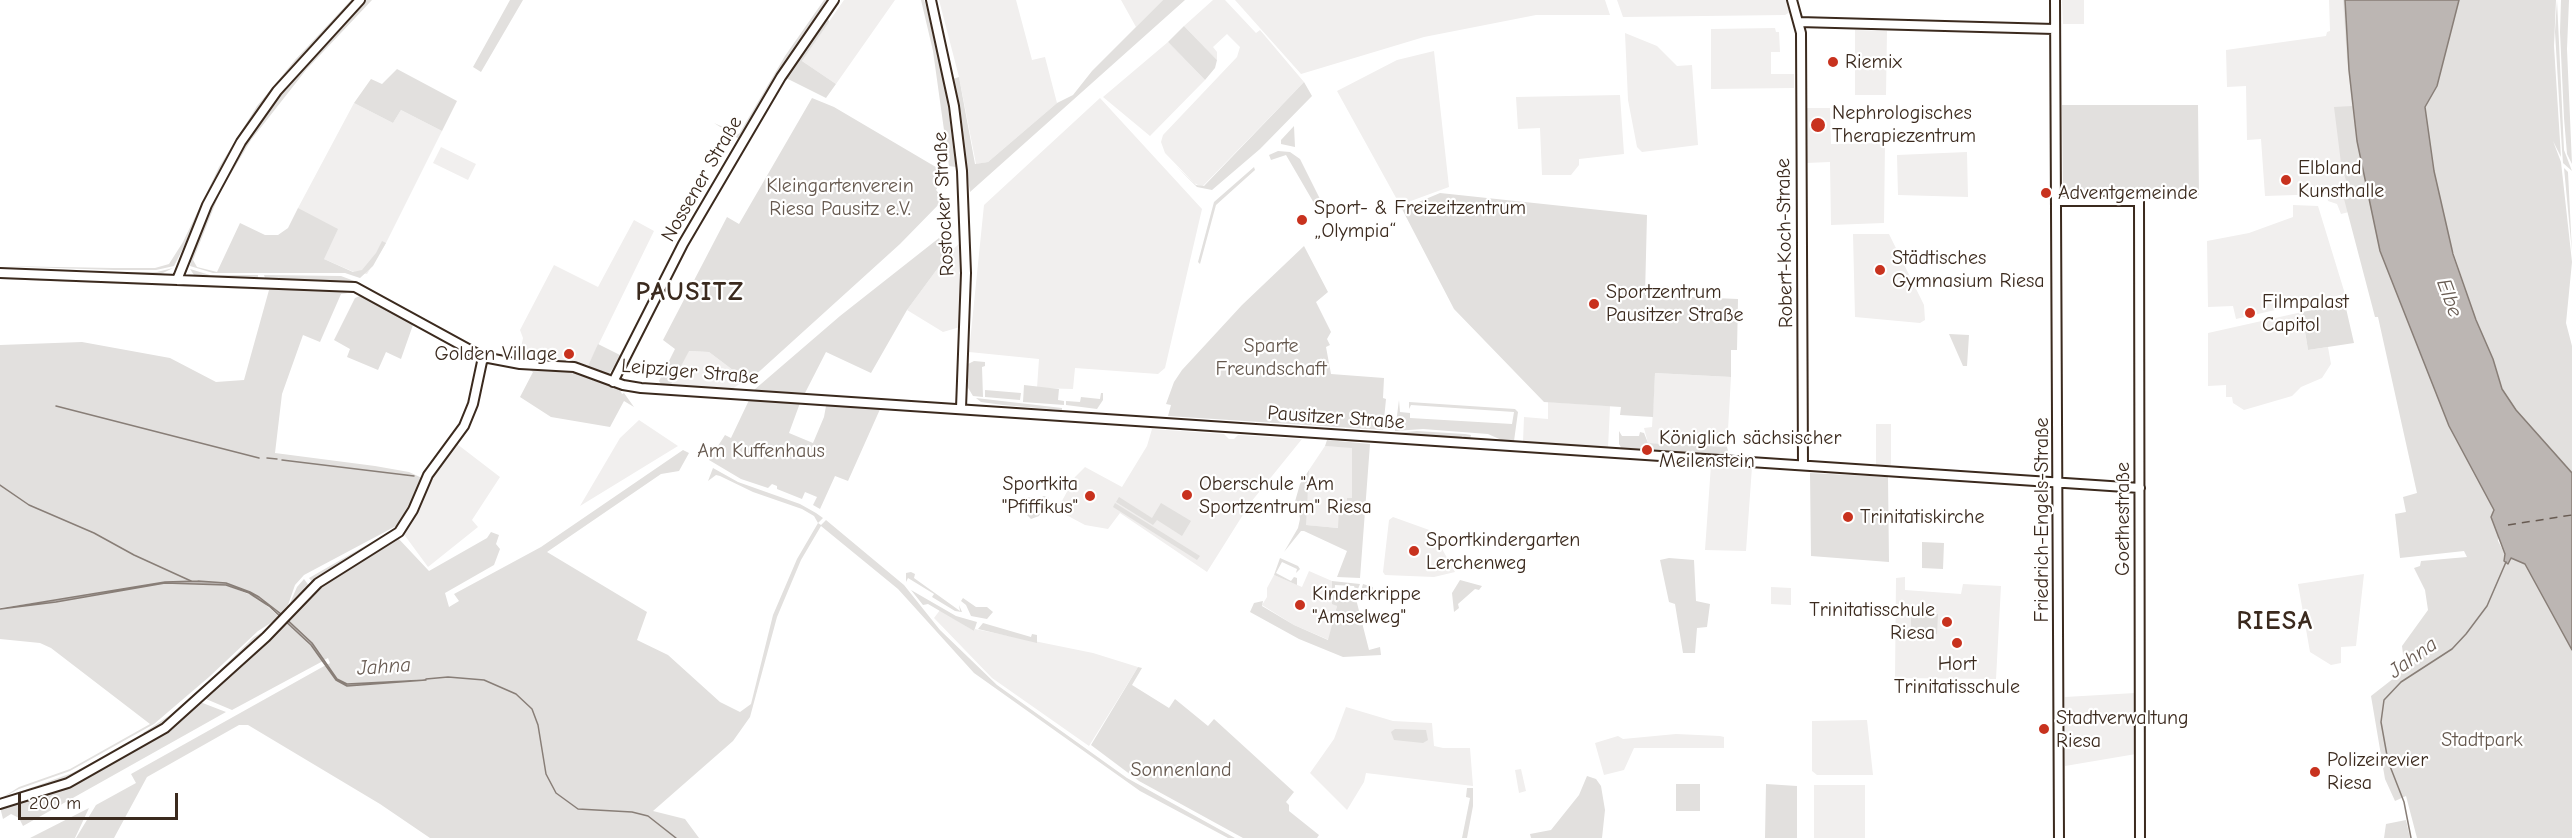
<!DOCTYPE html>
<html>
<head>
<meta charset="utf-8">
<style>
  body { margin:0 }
  #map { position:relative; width:2572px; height:838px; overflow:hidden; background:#fff; font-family:"Comic Neue",sans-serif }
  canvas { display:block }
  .scale { position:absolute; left:18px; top:793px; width:160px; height:27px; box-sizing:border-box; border:3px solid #3b2a1e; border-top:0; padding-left:8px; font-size:18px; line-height:21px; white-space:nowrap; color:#3b2a1e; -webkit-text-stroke:4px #fff; paint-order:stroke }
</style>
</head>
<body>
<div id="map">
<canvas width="2572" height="838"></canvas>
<div class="scale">200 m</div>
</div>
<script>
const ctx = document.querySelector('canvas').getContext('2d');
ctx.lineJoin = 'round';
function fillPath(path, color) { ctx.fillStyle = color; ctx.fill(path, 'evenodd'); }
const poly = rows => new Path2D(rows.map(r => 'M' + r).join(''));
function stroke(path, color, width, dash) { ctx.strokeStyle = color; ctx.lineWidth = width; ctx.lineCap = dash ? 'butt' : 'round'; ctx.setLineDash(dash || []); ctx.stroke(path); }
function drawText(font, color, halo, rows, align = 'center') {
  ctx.font = font + ' "Comic Neue",sans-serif'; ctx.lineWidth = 4.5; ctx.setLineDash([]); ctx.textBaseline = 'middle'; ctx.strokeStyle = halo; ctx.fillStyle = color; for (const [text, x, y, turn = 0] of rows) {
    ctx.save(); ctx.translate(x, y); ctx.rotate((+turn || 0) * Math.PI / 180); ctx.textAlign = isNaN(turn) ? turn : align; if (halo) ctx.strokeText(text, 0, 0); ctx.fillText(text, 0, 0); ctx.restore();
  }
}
fillPath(poly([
  [844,0,895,0,836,84,802,61],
  [939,0,1016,0,1032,60,1045,57,1057,103,988,162,976,164,959,77],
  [1121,0,1163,0,1136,27],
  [1213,0,1225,0,1256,33,1260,30,1304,82,1202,187,1194,183,1165,153,1161,142,1163,135,1237,57,1240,47,1227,34,1213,47,1217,52,1217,60,1184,26],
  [1235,0,1605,0,1610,15,1536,15,1424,37,1301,74],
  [1617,0,1786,0,1790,12,1785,15,1623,17],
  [2062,0,2084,0,2084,24,2063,24],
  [2329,0,2343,0,2355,137,2358,197,2349,212,2341,214,2337,204,2328,201,2327,194,2265,196,2261,139,2247,140,2246,86,2227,87,2226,50,2326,36,2327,32,2330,31],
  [1775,28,1776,32,1779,32,1780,52,1771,52,1771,74,1794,74,1794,88,1711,89,1711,29],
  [1855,30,1887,31,1886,95,1855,95],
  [1625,33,1657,46,1677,66,1692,65,1698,145,1642,152,1637,147,1628,100],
  [1168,42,1205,80,1150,136,1103,97],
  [1434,51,1449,187,1400,205,1337,91,1397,60],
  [1620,95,1624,154,1579,159,1579,165,1571,175,1542,175,1540,128,1518,129,1516,97],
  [1100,98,1202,209,1165,368,1158,374,1075,368,1073,389,1037,388,1039,359,969,352,984,205],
  [354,103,393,123,401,110,442,131,386,243,367,274,354,272,324,259,298,208],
  [1805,108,1830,108,1831,144,1885,143,1884,223,1831,225,1830,162,1806,163],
  [441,147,476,164,468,180,433,163],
  [1967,152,1968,197,1898,195,1897,155],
  [2293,205,2318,206,2345,294,2236,319,2233,306,2208,307,2207,241,2249,233,2293,217],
  [634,220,654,231,587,368,562,362,519,357,523,338,520,330,554,265,598,287],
  [1853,234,1889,234,1924,305,1925,320,1920,323,1855,317],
  [961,242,960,327,943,332,907,310,949,253],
  [2302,312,2308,350,2328,347,2331,364,2322,378,2301,387,2292,396,2244,410,2233,403,2232,397,2226,397,2226,385,2208,386,2208,333],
  [688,351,709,352,746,380,732,389,671,385],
  [1655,373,1731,377,1727,447,1648,443,1644,428,1652,427],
  [1548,402,1610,406,1608,448,1523,442,1524,417,1548,419],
  [639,420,678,446,580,506,620,438],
  [1876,424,1891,424,1891,465,1876,465],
  [1152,429,1224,434,1229,439,1234,439,1238,435,1302,439,1251,502,1207,572,1120,513,1108,529,1085,525,1057,510,1075,477,1085,467,1122,487,1147,446],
  [457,444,500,477,472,520,478,527,428,567,403,533,412,521,429,480],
  [1325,446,1352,447,1352,498,1339,528,1305,525,1309,470],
  [1711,465,1752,467,1746,551,1705,550],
  [1393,517,1432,531,1455,572,1434,577,1385,575,1383,572,1389,520],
  [1309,571,1332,581,1332,603,1337,606,1329,640,1294,625,1262,605,1267,597,1267,588,1274,575,1302,587],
  [2364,574,2356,646,2341,647,2341,663,2331,665,2310,652,2298,584],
  [1905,577,1905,590,1961,594,1963,584,2001,586,1996,679,1895,678,1896,578],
  [1771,587,1791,588,1791,605,1771,604],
  [940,610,974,631,975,629,1093,653,1138,667,1089,746,992,678,934,618],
  [2135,693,2136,754,2065,766,2065,697],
  [1346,707,1393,721,1432,723,1434,746,1443,748,1470,748,1473,786,1366,773,1364,782,1347,810,1310,773,1334,739],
  [1867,720,1873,775,1817,775,1812,771,1812,721],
  [1676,734,1720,736,1724,737,1724,748,1634,748,1624,770,1604,775,1595,743,1618,736,1623,739],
  [1521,769,1526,791,1519,793,1515,770],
  [1814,785,1865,785,1865,838,1814,838]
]), '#f1efee');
fillPath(poly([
  [351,0,356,0,274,90,238,141,174,266,156,270,114,270,0,266,114,268,155,268,169,264,183,242,219,167,257,106,295,60],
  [365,0,372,0,306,70,251,140,220,192,193,260,197,267,217,272,240,223,265,235,278,235,288,228,298,208,338,229,324,259,353,272,362,270,376,253,382,241,386,243,373,266,360,278,345,273,213,273,190,266,193,249,209,209,244,144,265,112,303,64],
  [510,0,523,0,481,72,473,67],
  [824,0,829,0,776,76,739,139,714,123,739,134,785,56],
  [921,0,924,0,927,9,946,93,956,167,949,166,933,51],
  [1163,0,1185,0,970,192,953,79,959,77,975,164,988,162,1057,103,1073,95,1092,71],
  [2343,0,2345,0,2349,70,2357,141,2380,251,2449,426,2494,510,2491,517,2498,529,2498,541,2505,554,2525,564,2572,650,2572,838,2417,838,2406,796,2395,801,2385,779,2371,696,2417,660,2411,660,2403,654,2402,646,2428,610,2425,590,2414,568,2420,566,2421,561,2467,557,2464,551,2400,558,2395,514,2406,512,2403,497,2417,493,2378,317,2375,317,2344,199,2351,198,2341,163,2334,107,2352,106,2347,58],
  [2459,0,2556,0,2554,46,2561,157,2553,141,2561,162,2572,262,2566,323,2572,346,2572,473,2516,410,2502,389,2493,359,2476,320,2447,233,2434,171,2425,107,2437,86],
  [2557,0,2564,150,2572,171,2563,163,2562,150,2555,32],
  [2561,0,2569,0,2567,49,2572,164,2567,154,2564,118,2560,32],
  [828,18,829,22,802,61,836,84,826,98,786,78],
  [1184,26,1217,60,1215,68,1205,80,1168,42],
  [397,69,457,101,442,131,401,110,393,123,354,103,371,79,382,84],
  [1304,82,1312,96,1260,149,1212,190,1197,187,1176,166,1196,185,1204,186],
  [812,98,834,107,946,173,936,190,944,199,900,244,751,379,746,380,709,352,689,351,671,385,661,384,659,381,675,349,663,340,727,217,739,224],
  [2062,105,2198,105,2199,196,2063,196],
  [1294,126,1295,147,1281,144,1281,140],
  [1278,151,1290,152,1300,159,1324,207,1318,210,1286,155,1271,160,1269,155],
  [1254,167,1255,170,1216,205,1200,264,1198,262,1214,202],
  [2564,168,2568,172,2572,252],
  [1440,193,1647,215,1645,295,1738,299,1737,350,1731,350,1731,377,1655,373,1653,417,1620,415,1621,407,1544,402,1454,309,1402,209],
  [939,238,949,253,907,310,871,373,826,352,805,393,754,390,840,316],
  [1304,246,1328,292,1316,302,1331,332,1327,339,1330,345,1326,347,1331,374,1384,378,1383,398,1386,399,1383,430,1168,416,1171,405,1166,404,1174,382,1182,370,1242,305],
  [173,268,161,274,88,274,89,272,157,272],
  [190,269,210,275,258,275,258,279,207,278,194,275],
  [264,275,341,276,357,282,266,281],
  [0,276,345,292,348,293,341,294,320,342,303,335,282,394,275,453,375,466,409,472,422,478,404,519,396,526,304,575,295,585,288,605,281,614,270,605,250,592,226,583,198,582,226,585,258,598,311,645,323,661,232,710,206,699,206,696,284,626,277,619,258,631,209,677,154,724,70,771,19,789,0,799,19,787,70,769,150,724,51,648,40,643,0,639,0,609,56,602,115,591,0,608,0,345,82,342,170,358,216,382,244,380,269,290,0,279],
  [362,295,414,322,401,359,386,352,378,370,347,357,350,349,334,340,355,298],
  [2345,304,2354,343,2308,350,2302,312],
  [1949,334,1969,335,1967,366,1963,366],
  [598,344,622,356,608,375,587,368],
  [974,361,985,362,985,366,982,367,983,397,973,396,967,386,968,364],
  [528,369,575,371,603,381,620,390,622,394,624,393,634,407,624,401,610,427,551,417,520,397,533,372],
  [1024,385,1059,389,1058,400,1064,401,1064,405,1023,402],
  [985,390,1021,393,1020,400,985,397],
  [1101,393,1103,393,1103,400,1097,409,1066,405,1066,401,1080,402,1081,397,1100,399],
  [750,398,822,403,822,406,800,403,789,433,813,443,824,417,826,406,881,407,848,481,835,476,820,509,813,505,817,497,805,492,802,499,777,489,777,486,772,484,768,488,741,479,709,460,725,435,731,438],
  [976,398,1062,408,1062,410,1003,405,981,402],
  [1399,400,1400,412,1410,413,1410,418,1512,424,1514,412,1411,405,1409,409,1409,402,1515,409,1518,412,1514,441,1504,441,1488,434,1423,429,1395,431],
  [1169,418,1378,432,1378,435,1169,420],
  [1417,431,1465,434,1471,435,1470,439,1462,436,1461,439,1454,440,1399,436,1395,433],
  [1619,431,1622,436,1639,436,1640,432,1644,433,1648,443,1727,447,1729,455,1622,449,1619,444],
  [1327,440,1370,444,1360,578,1337,577,1347,551,1304,531,1301,531,1284,552,1298,528,1300,519,1298,505,1294,505,1300,484,1309,470,1306,525,1338,528,1339,509,1347,509,1347,498,1352,498,1352,448,1325,446],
  [683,450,689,453,679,471,661,474,547,552,647,612,637,640,668,655,720,702,740,712,751,704,773,615,797,559,818,523,814,516,802,509,753,492,720,476,716,475,708,481,713,468,738,482,800,504,816,513,823,518,818,523,821,525,826,520,904,585,940,630,997,685,1127,778,1235,838,1228,838,1140,791,974,673,898,589,821,526,801,560,777,617,750,717,733,741,653,811,685,819,699,838,430,838,380,804,248,725,239,725,147,777,114,838,76,838,96,805,136,783,131,774,326,665,336,680,347,686,427,679,347,684,337,679,327,665,330,663,328,658,324,660,288,621,319,586,397,537,429,571,487,538,491,532,499,535,496,544,500,549,494,565,445,593,449,607,459,601,454,594,541,547],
  [1810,473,1888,477,1889,562,1811,556],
  [1044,496,1049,498,1039,516,1031,519,1027,515,1025,506,1020,503,1021,499,1026,497,1037,499],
  [1119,497,1152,518,1161,503,1191,521,1182,536,1157,520,1153,525,1116,502],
  [1115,503,1200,556,1197,560,1113,507],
  [391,531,394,533,313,583,309,578],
  [1922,542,1944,543,1943,569,1922,568],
  [1280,558,1298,566,1300,569,1296,573,1297,569,1282,562,1276,573,1291,581,1294,577,1297,578,1297,585,1274,575],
  [1669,558,1694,560,1696,601,1710,604,1707,627,1697,628,1695,653,1683,653,1675,604,1669,602,1660,560],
  [911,572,915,574,914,578,960,611,959,605,962,612,955,611,932,597,934,594,908,578,906,582,906,573],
  [304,579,310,587,287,610,297,587],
  [1460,580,1482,586,1479,590,1475,589,1458,604,1459,608,1454,612,1452,593],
  [1332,581,1360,584,1358,589,1355,589,1354,586,1335,585,1335,598,1356,599,1369,650,1380,647,1381,655,1343,657,1299,639,1250,612,1254,603,1263,601,1262,606,1294,625,1328,640,1337,606,1332,604],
  [1363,584,1373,587,1373,599,1360,594],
  [911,590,956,616,977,622,974,631,928,604,923,605],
  [963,598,976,607,987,607,993,612,987,619,971,616,966,605,961,601],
  [1911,613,1938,614,1937,634,1911,634],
  [983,623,1031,637,1032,634,1037,635,1037,643,978,629],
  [272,626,223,673,220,670,254,637],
  [1138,667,1142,668,1132,685,1169,708,1175,699,1208,726,1214,719,1294,792,1286,802,1289,805,1289,811,1319,835,1317,838,1243,838,1139,781,1091,745],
  [216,674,172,720,148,735,143,733,170,715],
  [200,702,226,712,23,826,19,818,11,814,3,819,0,807,54,791,174,724],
  [1395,729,1426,730,1428,740,1423,743,1394,740,1391,732],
  [140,738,76,777,16,796,22,791,72,773],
  [1587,776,1596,779,1601,786,1605,810,1602,838,1531,838,1530,834,1551,830,1579,795],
  [1676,784,1700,784,1700,811,1676,811],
  [1766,784,1797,786,1797,838,1765,838],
  [1467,788,1473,788,1473,806,1467,838,1462,838,1470,798,1466,797],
  [89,808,75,838,30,838],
  [2406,820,2410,838,2384,838,2386,824]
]), '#e2e0de');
const water = poly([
  [2345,0,2459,0,2437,86,2425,107,2434,171,2453,254,2476,320,2493,359,2502,389,2516,410,2572,473,2572,650,2525,564,2511,558,2508,564,2504,561,2505,554,2491,517,2494,510,2449,426,2380,251,2357,141,2349,70,2345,0],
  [198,581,226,583,250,592,259,597,281,614,312,643,337,679,347,684,426,680,347,686,336,680,311,645,269,606,249,593,226,585,165,583,56,602,0,609,165,582,198,581]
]);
fillPath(water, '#bcb6b3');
stroke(water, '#887e77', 1.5);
stroke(poly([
  [56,406,259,458],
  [267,458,277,459],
  [282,460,414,476],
  [0,485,29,505,94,533,134,555,191,581],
  [426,679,448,677,484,680,516,694,532,709,538,725,546,774,556,793,578,809,632,812,648,816,676,838],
  [2411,838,2404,802,2388,761,2381,722,2384,700,2401,682,2452,649,2466,634,2487,606,2506,562]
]), '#887e77', 1.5);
stroke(poly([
  [2508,525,2572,515]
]), '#685b52', 1.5, [8, 6]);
const secondary = poly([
  [931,0,954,106,962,171,966,273,961,408],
  [1792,0,1801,33,1803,465],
  [2055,0,2059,838],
  [1799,22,2054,29],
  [2056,201,2139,201,2140,838],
  [0,273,355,287,483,357,520,364,574,367,623,385,641,388,2140,488],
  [177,280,207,205,241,142,277,91,360,0],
  [613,382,683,244,781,77,834,0],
  [0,804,68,783,165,728,266,637,318,583,399,532,413,510,428,475,464,426,473,404,483,357]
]);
stroke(secondary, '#3b2a1e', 12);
stroke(secondary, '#fff', 8);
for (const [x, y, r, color] of [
  [1833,62,6,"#c8321e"],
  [1818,125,8,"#c8321e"],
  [2286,180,6,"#c8321e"],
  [2046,193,6,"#c8321e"],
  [1302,220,6,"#c8321e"],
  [1880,270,6,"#c8321e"],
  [1594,304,6,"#c8321e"],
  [2250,313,6,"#c8321e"],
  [569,354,6,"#c8321e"],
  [1647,450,6,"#c8321e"],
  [1187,495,6,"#c8321e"],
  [1090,496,6,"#c8321e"],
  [1848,517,6,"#c8321e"],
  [1414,551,6,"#c8321e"],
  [1300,605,6,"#c8321e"],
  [1947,622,6,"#c8321e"],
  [1957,643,6,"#c8321e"],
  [2044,729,6,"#c8321e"],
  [2315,772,6,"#c8321e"]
]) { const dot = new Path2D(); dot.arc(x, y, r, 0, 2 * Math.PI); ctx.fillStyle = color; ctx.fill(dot); stroke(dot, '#fff', 2); }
drawText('20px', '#3b2a1e', '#fff', [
  ["Riemix",1845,62],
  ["Nephrologisches",1832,113],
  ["Therapiezentrum",1832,136],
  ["Elbland",2298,168],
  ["Kunsthalle",2298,191],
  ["Adventgemeinde",2058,193],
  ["Sport- & Freizeitzentrum",1314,208],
  ["„Olympia“",1314,231],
  ["Städtisches",1892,258],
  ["Gymnasium Riesa",1892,281],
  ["Sportzentrum",1606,292],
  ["Pausitzer Straße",1606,315],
  ["Filmpalast",2262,302],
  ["Capitol",2262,325],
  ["Golden Village",557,354,"right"],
  ["Königlich sächsischer",1659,438],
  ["Meilenstein",1659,461],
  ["Sportkita",1078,484,"right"],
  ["\"Pfiffikus\"",1078,507,"right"],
  ["Oberschule \"Am",1199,484],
  ["Sportzentrum\" Riesa",1199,507],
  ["Trinitatiskirche",1860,517],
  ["Sportkindergarten",1426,540],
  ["Lerchenweg",1426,563],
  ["Kinderkrippe",1312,594],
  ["\"Amselweg\"",1312,617],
  ["Trinitatisschule",1935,610,"right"],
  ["Riesa",1935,633,"right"],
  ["Hort",1957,664,"center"],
  ["Trinitatisschule",1957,687,"center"],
  ["Stadtverwaltung",2056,718],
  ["Riesa",2056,741],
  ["Polizeirevier",2327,760],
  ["Riesa",2327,783]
], 'left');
drawText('20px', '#3b2a1e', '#fff', [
  ["Nossener Straße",702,179,-60],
  ["Rostocker Straße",944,204,-93],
  ["Robert-Koch-Straße",1785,243,-91],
  ["Leipziger Straße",690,372,5],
  ["Pausitzer Straße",1336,418,4],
  ["Goethestraße",2123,519,-90],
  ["Friedrich-Engels-Straße",2042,520,-90]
]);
drawText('20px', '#65584e', '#fff', [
  ["Kleingartenverein",840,186],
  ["Riesa Pausitz e.V.",840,209],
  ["Sparte",1271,346],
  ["Freundschaft",1271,369],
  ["Am Kuffenhaus",761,451],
  ["Stadtpark",2482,740],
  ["Sonnenland",1181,770]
]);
drawText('italic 21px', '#685b52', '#fff', [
  ["Elbe",2449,298,70],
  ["Jahna",2413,658,-36],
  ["Jahna",384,667,-4]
]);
ctx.letterSpacing = '1.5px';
drawText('bold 26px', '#3b2a1e', '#fff', [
  ["PAUSITZ",690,293],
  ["RIESA",2275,622]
]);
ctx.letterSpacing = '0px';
</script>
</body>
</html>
